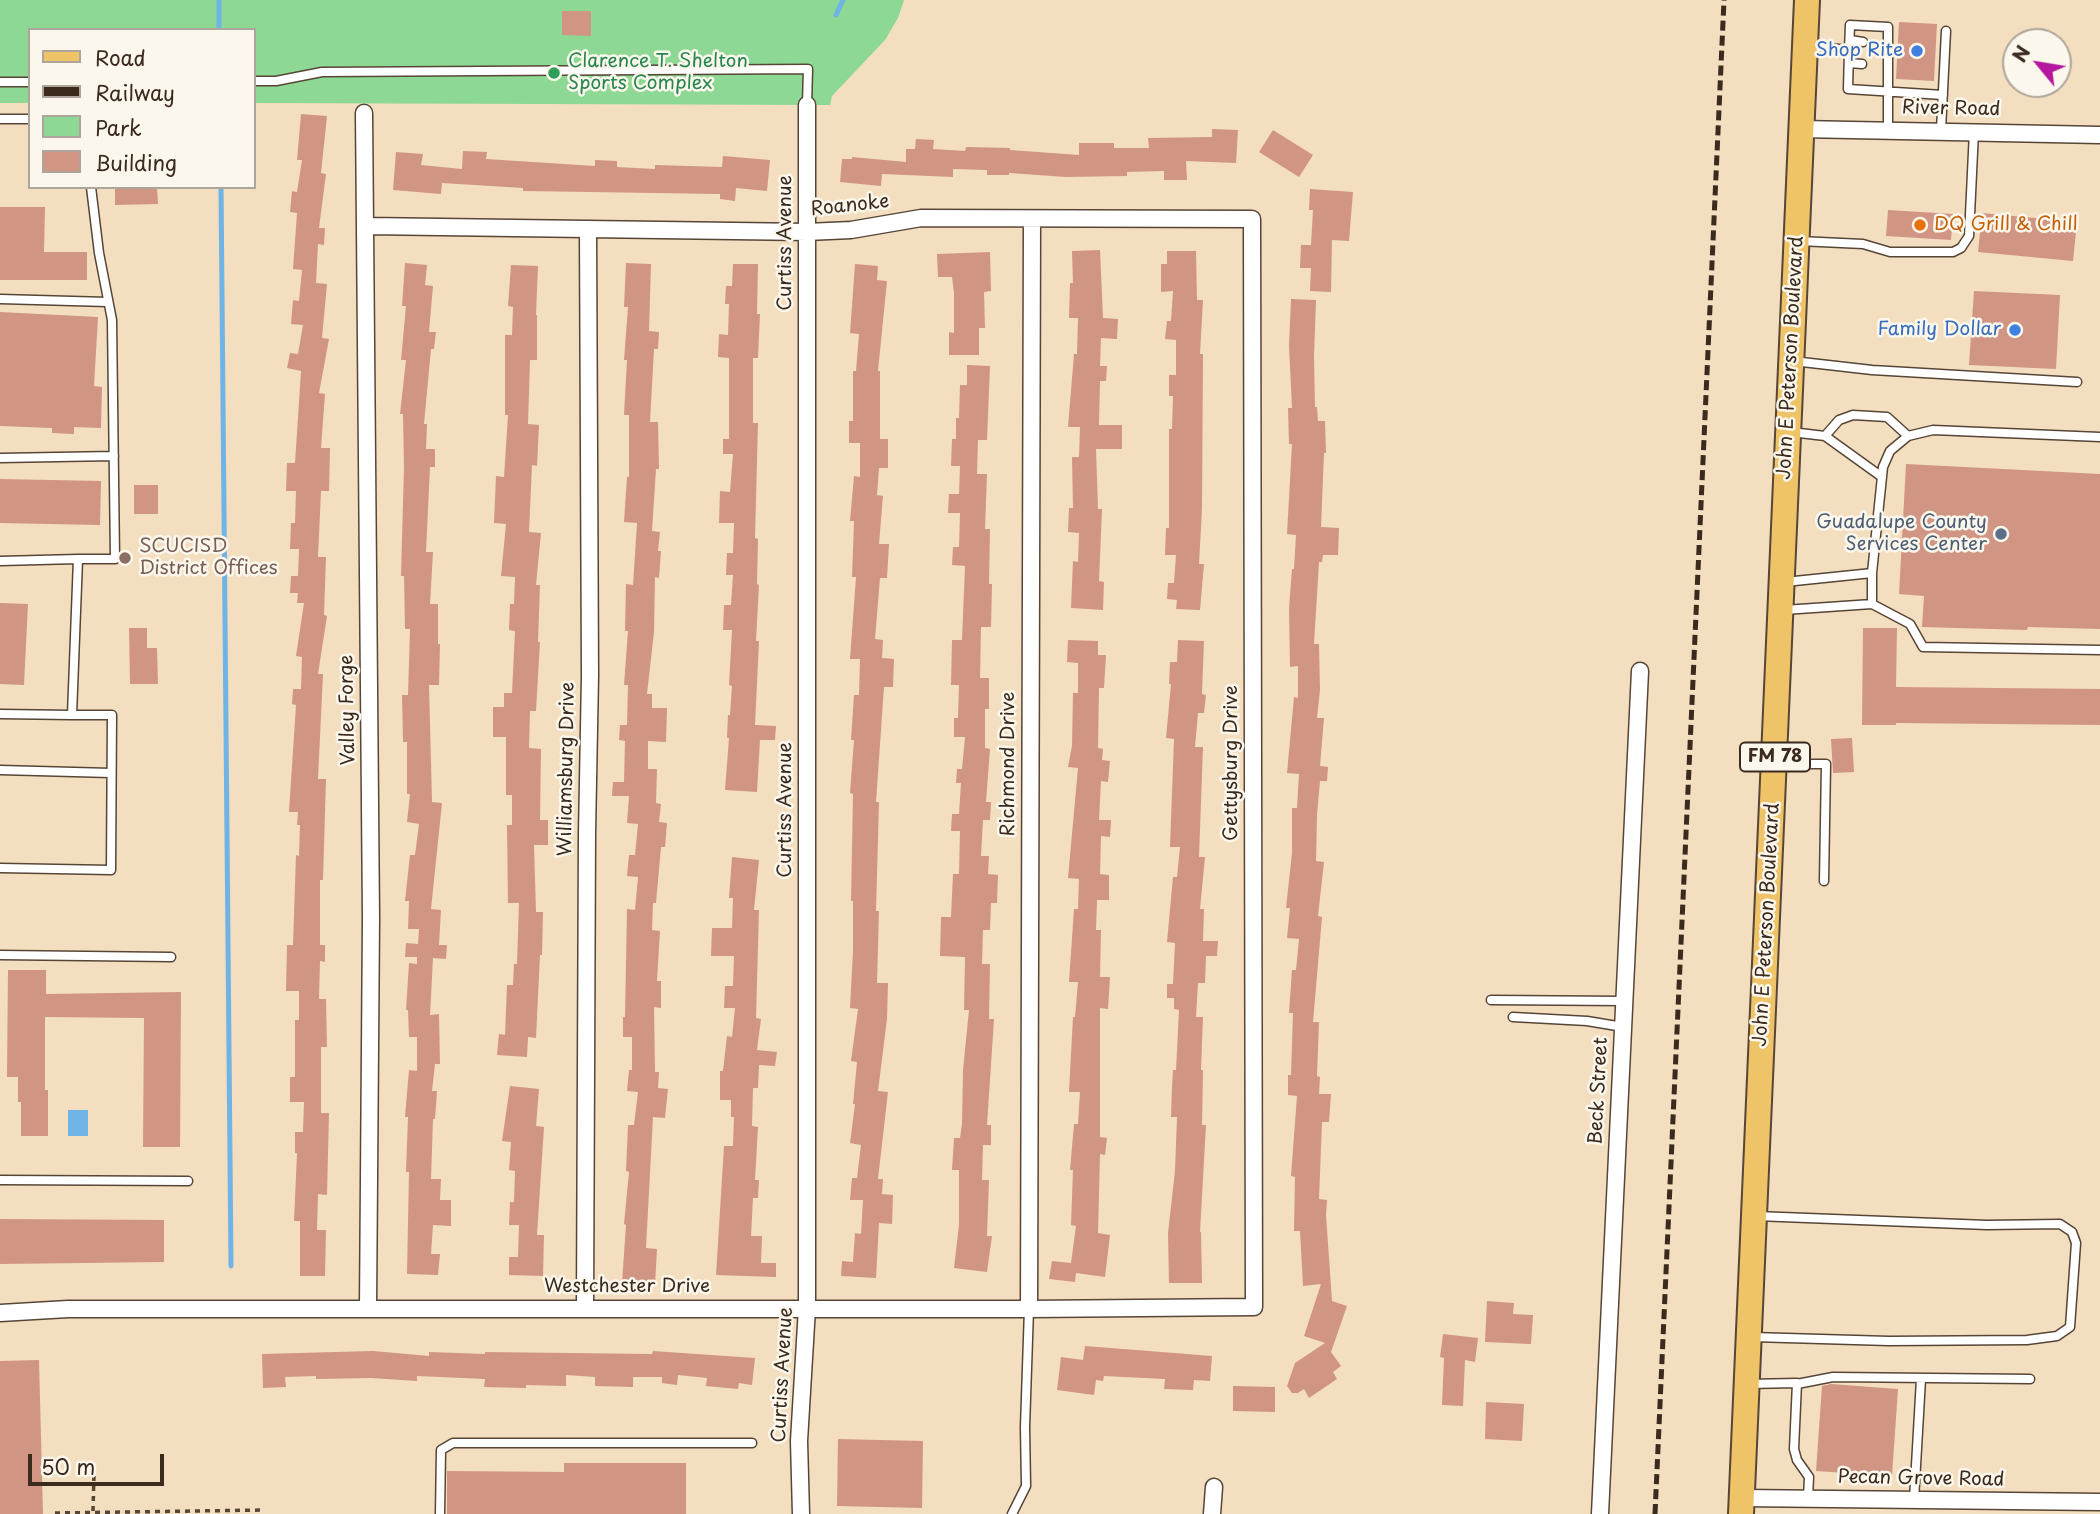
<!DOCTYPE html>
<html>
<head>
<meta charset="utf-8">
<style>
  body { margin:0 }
  #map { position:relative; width:2100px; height:1514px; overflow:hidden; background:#f3dec0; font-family:"Playpen Sans",sans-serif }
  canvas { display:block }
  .legend { position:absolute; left:28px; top:28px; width:228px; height:161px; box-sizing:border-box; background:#fbf7ec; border:2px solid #aea59a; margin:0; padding:9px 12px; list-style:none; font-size:21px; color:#3b2a1e }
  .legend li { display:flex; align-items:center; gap:14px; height:35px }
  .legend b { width:35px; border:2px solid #aea59a }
  .north { position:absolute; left:2002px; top:28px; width:70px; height:70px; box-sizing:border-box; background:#fbf7ec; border:2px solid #aea59a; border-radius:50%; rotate:300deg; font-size:19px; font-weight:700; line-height:28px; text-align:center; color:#3b2a1e }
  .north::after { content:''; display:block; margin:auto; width:24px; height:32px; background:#b5179e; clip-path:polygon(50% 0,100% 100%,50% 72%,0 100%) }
  .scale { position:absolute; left:28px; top:1454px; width:136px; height:32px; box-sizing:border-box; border:4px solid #3b2a1e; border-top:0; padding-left:9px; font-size:21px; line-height:24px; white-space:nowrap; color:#3b2a1e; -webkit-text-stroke:5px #fbf7ec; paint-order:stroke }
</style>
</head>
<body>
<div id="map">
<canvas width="2100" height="1514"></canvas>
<ul class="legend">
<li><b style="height:9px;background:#efc469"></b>Road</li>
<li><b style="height:9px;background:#3b2a1e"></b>Railway</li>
<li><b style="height:19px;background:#8dd894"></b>Park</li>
<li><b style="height:19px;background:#d19584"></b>Building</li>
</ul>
<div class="north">N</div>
<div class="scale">50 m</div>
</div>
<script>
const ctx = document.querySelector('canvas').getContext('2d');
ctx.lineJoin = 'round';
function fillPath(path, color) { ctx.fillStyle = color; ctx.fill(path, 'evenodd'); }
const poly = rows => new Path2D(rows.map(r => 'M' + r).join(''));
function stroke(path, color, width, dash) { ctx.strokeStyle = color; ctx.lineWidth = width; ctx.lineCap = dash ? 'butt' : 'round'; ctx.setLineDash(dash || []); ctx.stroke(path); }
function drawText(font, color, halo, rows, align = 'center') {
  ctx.font = font + ' "Playpen Sans",sans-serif'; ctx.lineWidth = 5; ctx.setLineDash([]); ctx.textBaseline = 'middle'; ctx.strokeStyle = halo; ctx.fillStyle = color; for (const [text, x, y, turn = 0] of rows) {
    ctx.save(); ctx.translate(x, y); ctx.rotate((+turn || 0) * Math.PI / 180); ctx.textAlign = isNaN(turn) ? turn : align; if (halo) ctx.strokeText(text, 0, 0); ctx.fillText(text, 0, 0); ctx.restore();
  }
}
fillPath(poly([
  [0,0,904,0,898,18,885,40,832,96,830,105,254,103,254,30,30,30,30,103,0,103]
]), '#8dd894');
fillPath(poly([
  [68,1110,88,1110,88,1136,68,1136]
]), '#70b3e5');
stroke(poly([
  [219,0,219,30],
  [836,15,843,0],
  [221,187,231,1266]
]), '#70b3e5', 5);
fillPath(poly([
  [562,11,591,11,591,36,562,35],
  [1899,22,1937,24,1934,81,1896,79],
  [301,114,327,116,321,173,326,174,319,228,325,228,324,245,318,244,316,283,327,284,322,338,329,339,319,393,325,394,321,448,330,448,329,491,321,491,318,557,326,557,324,615,327,616,318,674,323,674,318,779,326,779,323,880,320,880,320,945,325,945,325,962,320,961,319,999,326,999,327,1047,321,1047,321,1113,329,1113,327,1195,318,1194,317,1230,326,1230,325,1276,300,1276,300,1221,294,1221,297,1153,295,1153,295,1132,303,1132,304,1102,290,1102,290,1077,295,1077,295,1020,299,1020,299,991,286,991,287,945,293,945,296,855,299,856,300,825,297,825,298,812,289,812,296,705,292,704,293,689,301,689,302,657,296,656,304,603,297,603,298,593,290,593,291,576,298,576,299,549,290,549,291,523,295,523,296,491,286,491,287,463,295,463,301,371,287,368,290,353,298,354,303,325,291,324,293,300,299,301,302,270,293,269,297,213,290,212,292,191,297,192,302,160,297,160],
  [1212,129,1238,130,1236,163,1186,161,1187,180,1164,180,1164,171,1127,172,1127,176,1066,177,1009,173,1009,175,987,175,987,170,953,169,953,177,882,174,881,186,840,182,842,159,852,159,852,157,906,162,906,149,915,149,916,139,934,140,933,149,965,151,966,147,1010,148,1010,150,1079,155,1079,143,1114,143,1114,148,1149,148,1148,138,1212,137],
  [1273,130,1313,155,1299,177,1259,152],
  [463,151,487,152,486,159,595,166,595,160,617,161,617,167,655,169,655,165,722,167,723,156,770,160,767,191,736,188,735,201,720,199,720,194,523,191,523,188,442,183,441,194,393,190,396,152,423,154,421,165,462,169],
  [115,187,157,187,158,204,115,205],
  [1310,189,1353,192,1349,241,1332,240,1331,292,1310,291,1311,268,1300,268,1301,245,1311,245,1313,210,1309,210],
  [0,207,45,207,44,252,87,252,87,280,0,280],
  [1888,210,1953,214,1951,240,1886,236],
  [1982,213,2077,222,2073,261,1978,252],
  [1100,250,1103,318,1118,319,1117,339,1101,338,1100,366,1107,366,1106,381,1100,381,1099,425,1122,425,1122,449,1096,449,1098,509,1102,509,1099,581,1104,582,1103,610,1071,608,1073,561,1078,562,1079,533,1068,532,1069,508,1073,508,1072,457,1079,457,1080,427,1068,427,1074,354,1077,354,1078,318,1069,318,1070,283,1073,283,1072,251],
  [1167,251,1196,251,1197,300,1203,300,1200,354,1203,354,1202,509,1199,564,1204,564,1200,610,1176,609,1177,600,1167,599,1168,583,1174,583,1176,555,1165,555,1166,528,1169,528,1169,429,1172,429,1173,396,1169,396,1169,375,1176,375,1176,340,1165,339,1167,321,1171,321,1173,291,1161,292,1161,264,1167,264],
  [990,252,991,291,984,292,985,328,979,328,979,355,949,355,949,332,954,333,954,293,952,277,938,277,937,254],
  [405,263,427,265,425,285,433,286,429,332,436,332,434,349,431,349,424,424,427,424,426,449,435,449,435,467,430,467,426,552,433,552,430,604,438,604,438,644,440,644,439,685,429,685,432,802,442,803,431,909,441,910,439,945,447,945,446,959,433,958,430,1015,439,1014,440,1064,435,1064,432,1091,437,1091,435,1119,433,1119,431,1179,441,1179,440,1200,451,1200,451,1226,433,1225,431,1254,440,1254,438,1275,407,1274,409,1172,406,1172,408,1117,405,1117,409,1070,417,1071,417,1037,409,1037,408,1010,406,1010,409,963,417,964,417,957,405,957,406,943,418,944,419,929,408,929,409,901,405,901,410,855,415,855,419,824,407,822,410,794,407,794,407,742,403,742,402,695,408,695,410,629,405,629,404,576,401,576,404,467,403,414,400,414,406,360,401,360,406,306,402,306],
  [626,263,651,264,649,331,659,332,658,349,654,349,650,422,658,422,659,469,656,469,652,531,660,532,658,551,661,551,659,578,655,577,654,632,647,694,652,694,652,708,667,708,666,742,648,741,648,769,657,769,656,803,661,804,659,822,667,823,665,847,661,847,656,903,653,903,652,930,660,931,657,981,661,981,661,1008,654,1007,655,1072,659,1072,658,1088,668,1089,665,1118,653,1117,646,1248,657,1249,655,1285,622,1283,626,1225,624,1224,629,1172,626,1171,628,1125,634,1125,638,1092,627,1091,629,1070,632,1070,632,1037,623,1037,623,1017,625,1017,627,909,635,910,638,877,627,876,629,855,635,855,638,824,627,823,629,796,612,796,613,782,624,782,625,741,619,740,620,725,627,725,628,685,624,685,628,631,625,631,626,584,633,585,637,523,624,522,627,477,629,477,629,415,624,415,627,360,624,360,628,307,624,307],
  [733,264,758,264,757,314,760,314,758,358,753,358,753,423,758,423,755,538,758,539,757,584,759,585,756,641,759,641,755,725,776,726,775,740,760,740,757,792,725,790,729,738,727,738,728,715,730,715,732,686,729,685,732,630,723,630,724,605,731,605,733,575,726,575,727,553,733,553,734,523,719,523,720,491,730,492,733,454,723,454,723,439,729,439,729,358,718,357,719,334,728,335,729,304,725,304,726,286,732,286],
  [855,264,878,266,877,280,887,281,878,371,880,371,880,439,888,439,888,468,879,468,877,495,883,496,879,544,889,544,887,578,880,578,875,639,883,640,882,658,894,659,893,687,884,687,876,802,879,802,876,911,879,911,877,983,888,983,887,1019,878,1091,888,1092,878,1179,883,1179,882,1194,893,1195,892,1224,879,1223,876,1278,841,1276,842,1261,853,1262,855,1233,861,1234,863,1200,850,1200,852,1178,857,1178,861,1145,850,1143,855,1104,853,1104,857,1062,851,1061,858,1009,850,1008,853,951,853,901,851,901,853,794,850,793,854,740,851,740,854,695,859,695,860,659,850,659,856,577,852,577,854,521,850,521,854,476,860,477,860,443,849,443,849,421,853,421,853,371,856,371,859,334,850,333],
  [511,265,538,266,536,315,537,315,537,360,530,360,528,424,539,425,537,466,532,465,529,532,541,533,536,585,540,585,538,642,540,642,536,711,530,711,529,748,541,749,540,820,548,820,548,845,534,845,536,912,543,912,542,955,540,955,536,1038,528,1037,527,1057,497,1055,499,1034,505,1035,507,985,513,985,514,964,517,964,519,903,508,903,507,825,512,825,512,795,506,795,506,737,493,737,493,707,504,707,504,693,512,693,515,631,509,630,510,604,514,604,515,577,501,576,506,524,494,523,496,476,504,477,508,415,505,415,505,335,512,335,513,307,508,306],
  [1974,291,2060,295,2056,369,1969,365],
  [1291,299,1316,300,1314,357,1315,407,1317,407,1318,421,1325,421,1326,453,1324,453,1321,527,1339,528,1338,555,1323,555,1322,562,1319,562,1314,644,1319,644,1320,690,1317,718,1324,718,1320,766,1328,767,1327,781,1320,781,1317,815,1316,861,1324,862,1318,916,1322,917,1313,1022,1319,1022,1317,1076,1320,1077,1319,1094,1331,1094,1329,1122,1322,1122,1319,1199,1327,1200,1326,1215,1332,1301,1347,1306,1331,1352,1341,1366,1333,1372,1337,1379,1309,1398,1304,1389,1298,1393,1292,1393,1287,1386,1295,1363,1325,1343,1304,1336,1321,1284,1303,1286,1300,1231,1294,1231,1295,1177,1291,1176,1297,1096,1288,1095,1288,1075,1291,1075,1293,1013,1289,1013,1292,970,1296,970,1299,939,1287,938,1290,908,1286,908,1292,853,1292,808,1297,808,1299,774,1287,773,1294,697,1298,698,1298,666,1290,667,1289,608,1292,569,1294,569,1296,535,1287,534,1292,444,1289,444,1288,408,1292,408,1289,346],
  [0,312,98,317,94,386,102,387,101,428,74,427,74,434,52,433,52,428,0,426],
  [967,365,990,366,987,440,978,440,977,474,987,474,985,529,990,529,989,584,992,584,991,627,981,627,980,678,989,678,989,709,985,709,985,748,990,749,986,802,991,802,990,820,983,820,981,856,989,856,988,874,998,875,997,903,991,903,990,930,983,930,982,964,990,964,989,1019,994,1019,987,1125,991,1125,991,1145,983,1145,982,1180,989,1180,987,1236,992,1236,987,1272,954,1268,959,1225,959,1170,952,1170,954,1138,960,1138,962,1124,963,1070,969,1010,964,1010,965,957,940,956,941,917,951,917,953,874,959,874,960,831,951,831,952,814,959,814,961,783,956,783,957,769,962,769,965,737,954,737,954,718,958,718,959,685,951,685,952,640,962,640,965,566,952,565,953,547,959,547,960,513,948,513,949,494,959,494,960,466,951,466,952,439,956,439,956,418,959,418,960,385,967,385],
  [1906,464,2100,474,2100,629,2028,627,2027,630,1922,627,1924,596,1899,594],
  [0,479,101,481,100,525,0,523],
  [134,485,158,485,158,514,134,514],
  [0,603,28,604,24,685,0,684],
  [129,628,147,628,147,648,157,648,158,684,130,684],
  [1863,628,1897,628,1896,687,2100,689,2100,725,1896,723,1896,725,1862,725],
  [1068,640,1098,641,1098,655,1106,655,1104,688,1099,688,1098,748,1103,749,1102,760,1110,761,1108,782,1101,781,1099,820,1111,820,1110,837,1101,836,1100,874,1109,875,1109,900,1097,900,1096,930,1101,930,1100,977,1110,977,1108,1009,1100,1008,1100,1137,1107,1138,1105,1155,1100,1154,1098,1233,1110,1235,1105,1277,1076,1273,1075,1282,1049,1279,1052,1261,1071,1263,1076,1226,1071,1225,1073,1170,1070,1170,1074,1124,1078,1124,1080,1092,1069,1092,1073,1017,1075,1017,1078,982,1069,982,1074,909,1078,909,1079,879,1068,878,1078,768,1068,767,1072,746,1073,693,1078,693,1078,663,1067,662],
  [1178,640,1204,641,1202,694,1206,695,1204,713,1198,713,1195,747,1203,747,1199,857,1205,857,1200,909,1204,909,1203,941,1218,941,1217,956,1206,956,1205,983,1198,983,1196,1017,1203,1017,1201,1070,1203,1070,1202,1125,1206,1125,1200,1232,1201,1232,1202,1283,1169,1283,1168,1233,1175,1171,1177,1117,1171,1117,1172,1087,1173,1070,1176,1070,1179,1010,1174,1009,1174,998,1167,998,1167,984,1173,984,1175,943,1167,942,1173,877,1177,877,1180,847,1170,847,1174,739,1166,738,1171,684,1169,684,1170,662,1177,662],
  [1852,738,1854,772,1833,773,1831,739],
  [732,857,759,860,754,910,759,910,756,1018,761,1019,757,1050,777,1052,775,1066,759,1065,758,1088,753,1088,752,1126,758,1127,755,1180,759,1180,758,1198,753,1198,751,1236,762,1236,761,1263,776,1263,776,1277,716,1275,724,1146,733,1146,734,1117,731,1117,731,1100,720,1100,720,1071,723,1071,727,1036,732,1037,735,1008,724,1008,725,986,733,986,734,956,711,956,712,928,732,928,733,898,729,898],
  [8,970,46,970,46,994,181,992,180,1147,143,1147,144,1018,45,1017,45,1090,48,1090,48,1136,21,1136,21,1102,18,1102,18,1077,7,1077],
  [510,1086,539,1089,536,1126,544,1127,537,1235,544,1235,543,1276,509,1275,509,1257,518,1257,519,1225,509,1225,510,1202,514,1202,515,1171,509,1170,511,1142,502,1141],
  [0,1219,164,1220,164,1262,0,1264],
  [1487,1301,1514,1303,1513,1314,1533,1315,1531,1344,1485,1342],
  [1443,1334,1478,1338,1475,1362,1465,1360,1463,1406,1442,1405,1444,1358,1440,1357],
  [1085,1346,1212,1356,1210,1381,1194,1380,1193,1390,1164,1389,1165,1379,1104,1376,1103,1381,1096,1380,1094,1395,1057,1390,1061,1357,1083,1360],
  [373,1351,429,1356,429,1352,485,1354,485,1352,652,1354,653,1351,755,1358,752,1385,739,1383,738,1389,706,1386,707,1378,678,1375,677,1385,662,1383,662,1377,633,1377,633,1387,595,1386,595,1377,566,1375,566,1386,526,1385,526,1388,484,1387,485,1379,417,1376,417,1381,371,1378,316,1379,316,1376,285,1377,286,1387,263,1388,262,1354],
  [39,1360,43,1514,0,1514,0,1361],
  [1831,1384,1898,1389,1892,1476,1816,1471,1822,1386],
  [1233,1386,1275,1387,1275,1412,1233,1411],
  [1486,1402,1524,1404,1522,1441,1485,1439],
  [838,1439,923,1441,922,1508,837,1506],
  [564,1463,686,1463,686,1514,447,1514,447,1471,564,1472]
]), '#d19584');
const lane = poly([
  [1850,40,1863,42],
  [1808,46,1849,50,1850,25,1888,27,1888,129],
  [1849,50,1848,89,1943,95],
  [1849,63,1862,64],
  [254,81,276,81,322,72,808,69,807,105],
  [0,82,30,82],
  [0,119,30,119],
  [1941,130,1946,31],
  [1799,241,1863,244,1890,252,1953,252,1961,248,1969,236,1974,131],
  [0,299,108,302],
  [1793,361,1872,370,2077,382],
  [1825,436,1882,477],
  [1908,436,1933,430,2100,437],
  [0,458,114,456],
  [0,561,78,559],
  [1872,573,1872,604,1910,624,1923,647,2100,650],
  [1785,582,1872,573,1883,467,1890,451,1908,436,1887,417,1853,415,1839,420,1825,436,1791,432],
  [1784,610,1872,604],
  [0,714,72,715],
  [1778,764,1826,764,1824,881],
  [0,770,111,773],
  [0,868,111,870,112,715,72,715,78,559,115,559,112,320,99,253,91,187],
  [0,955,171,957],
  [1491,1000,1624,1001],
  [1513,1017,1587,1021,1623,1027],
  [0,1180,188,1181],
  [1752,1337,1889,1341,2027,1340,2057,1336,2070,1327,2076,1243,2072,1232,2060,1224,1987,1225,1756,1216],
  [1748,1384,1797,1383,1794,1449,1797,1460,1809,1477,1808,1498],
  [1797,1384,1833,1377,2030,1379],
  [1914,1500,1921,1379],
  [440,1514,441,1450,453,1443,752,1443],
  [1012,1514,1026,1486,1025,1427,1029,1309]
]);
const street = poly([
  [364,113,371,918,368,1308],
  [1801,129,2100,135],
  [585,1307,587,833,590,676,588,231],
  [1029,1309,1032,219],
  [0,1313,68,1309,1029,1309,1254,1307,1252,219,921,218,851,230,807,232,367,226],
  [1742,1498,2100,1502],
  [801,1514,799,1441,807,1308,807,105],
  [1212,1514,1214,1487],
  [1600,1514,1640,671]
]);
const primary = poly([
  [1741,1514,1807,0]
]);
stroke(lane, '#574536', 11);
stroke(street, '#574536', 19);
stroke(primary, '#574536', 28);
stroke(poly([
  [93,1511,94,1475],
  [55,1513,265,1510]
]), '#574536', 3.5, [5, 5]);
stroke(lane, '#fff', 8);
stroke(street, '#fff', 16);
stroke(primary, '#efc469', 24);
stroke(poly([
  [1655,1514,1724,0]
]), '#3b2a1e', 5, [10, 5]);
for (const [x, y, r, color] of [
  [1917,51,7,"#3f7fe0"],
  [554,73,7,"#2e9e5b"],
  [1920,225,7,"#e8710a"],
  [2015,330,7,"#3f7fe0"],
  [2001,534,7,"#5c6f8a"],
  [125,558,7,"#8d6e63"]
]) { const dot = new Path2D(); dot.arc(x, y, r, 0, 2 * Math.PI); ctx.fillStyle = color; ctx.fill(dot); stroke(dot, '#fbf7ec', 2.5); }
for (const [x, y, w] of [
  [1775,757,70]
]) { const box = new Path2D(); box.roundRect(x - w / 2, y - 14.5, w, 29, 5); ctx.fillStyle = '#fbf7ec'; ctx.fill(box); stroke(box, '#3b2a1e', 2); }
drawText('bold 18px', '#3b2a1e', null, [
  ["FM 78",1775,757]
]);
drawText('19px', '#366cbe', '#fbf7ec', [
  ["Shop Rite",1903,51],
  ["Family Dollar",2001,330]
], 'right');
drawText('19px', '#27864d', '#fbf7ec', [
  ["Clarence T. Shelton",568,62],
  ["Sports Complex",568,84]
], 'left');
drawText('19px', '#3b2a1e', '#fbf7ec', [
  ["River Road",1951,109,1],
  ["Roanoke",850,206,-6],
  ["Curtiss Avenue",786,243,-90],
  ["John E Peterson Boulevard",1791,358,-87],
  ["Valley Forge",348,710,-91],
  ["Gettysburg Drive",1232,763,-90],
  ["Richmond Drive",1009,764,-90],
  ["Williamsburg Drive",567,769,-89],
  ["Curtiss Avenue",786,810,-90],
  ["John E Peterson Boulevard",1767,925,-87],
  ["Beck Street",1599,1091,-87],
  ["Westchester Drive",627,1287],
  ["Curtiss Avenue",783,1375,-87],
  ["Pecan Grove Road",1921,1479,1]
]);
drawText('19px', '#c56008', '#fbf7ec', [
  ["DQ Grill & Chill",1934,225]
], 'left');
drawText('19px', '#4e5e75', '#fbf7ec', [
  ["Guadalupe County",1987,523],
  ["Services Center",1987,545]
], 'right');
drawText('19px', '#785e54', '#fbf7ec', [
  ["SCUCISD",139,547],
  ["District Offices",139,569]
], 'left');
</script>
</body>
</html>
